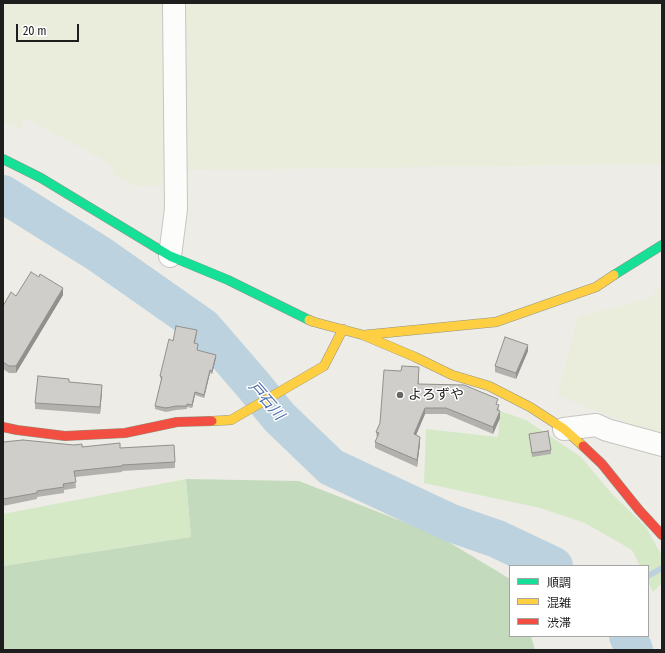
<!DOCTYPE html>
<html>
<head>
<meta charset="utf-8">
<style>
  body { margin:0 }
  #map { position:relative; width:665px; height:653px; overflow:hidden; background:#edece7; font-family:"Fira Sans Condensed","Noto Sans JP",sans-serif }
  canvas { display:block }
  .frame { position:absolute; inset:0; border:4px solid #1e1e1e; pointer-events:none }
  .legend { position:absolute; left:509px; top:565px; width:140px; height:72px; box-sizing:border-box; background:#fff; border:1px solid #a5a5a5; margin:0; padding:5px 7px; list-style:none; font-size:12px; color:#1e1e1e }
  .legend li { display:flex; align-items:center; gap:8px; height:20px }
  .legend b { width:20px; border:1px solid #a5a5a5 }
  .scale { position:absolute; left:16px; top:24px; width:63px; height:18px; box-sizing:border-box; border:2px solid #1e1e1e; border-top:0; padding-left:5px; font-size:12px; line-height:14px; white-space:nowrap; color:#1e1e1e; -webkit-text-stroke:3px #fff; paint-order:stroke }
</style>
</head>
<body>
<div id="map">
<canvas width="665" height="653"></canvas>
<div class="frame"></div>
<ul class="legend">
<li><b style="height:5px;background:#16e098"></b>順調</li>
<li><b style="height:5px;background:#ffcf43"></b>混雑</li>
<li><b style="height:5px;background:#f24e42"></b>渋滞</li>
</ul>
<div class="scale">20 m</div>
</div>
<script>
const ctx = document.querySelector('canvas').getContext('2d');
ctx.lineJoin = 'round';
function fillPath(path, color) { ctx.fillStyle = color; ctx.fill(path, 'evenodd'); }
const poly = rows => new Path2D(rows.map(r => 'M' + r).join(''));
function stroke(path, color, width, dash) { ctx.strokeStyle = color; ctx.lineWidth = width; ctx.lineCap = dash ? 'butt' : 'round'; ctx.setLineDash(dash || []); ctx.stroke(path); }
function drawText(font, color, halo, rows, align = 'center') {
  ctx.font = font + ' "Fira Sans Condensed","Noto Sans JP",sans-serif'; ctx.lineWidth = 3; ctx.setLineDash([]); ctx.textBaseline = 'middle'; ctx.strokeStyle = halo; ctx.fillStyle = color; for (const [text, x, y, turn = 0] of rows) {
    ctx.save(); ctx.translate(x, y); ctx.rotate((+turn || 0) * Math.PI / 180); ctx.textAlign = isNaN(turn) ? turn : align; if (halo) ctx.strokeText(text, 0, 0); ctx.fillText(text, 0, 0); ctx.restore();
  }
}
fillPath(poly([
  [3,3,166,3,163,185,136,186,111,173,115,166,25,118,20,129,3,122],
  [185,3,662,3,662,164,186,170],
  [662,286,662,437,557,395,578,317,648,299]
]), '#eaeddb');
fillPath(poly([
  [500,411,526,420,581,457,612,494,646,527,662,556,662,583,653,592,648,582,648,566,640,566,632,550,585,523,540,508,424,483,426,429,498,437],
  [186,479,191,537,3,566,3,514]
]), '#d5e9c7');
fillPath(poly([
  [186,479,299,481,437,535,510,579,510,636,531,636,535,650,3,650,3,566,191,537]
]), '#c4dabd');
stroke(poly([
  [648,576,662,568]
]), '#bcd2df', 6);
stroke(poly([
  [3,194,99,254,203,327,254,386,279,417,331,467,451,523,497,539,554,566],
  [628,636,634,650]
]), '#bcd2df', 38);
const street = poly([
  [170,256,176,209,174,3],
  [564,429,596,425,607,430,662,445]
]);
const fast = poly([
  [3,159,41,178,170,256,228,280,309,320],
  [614,275,662,245]
]);
const slow = poly([
  [309,320,314,322,363,335,415,357,452,375,489,386,530,407,564,429,583,446],
  [364,335,496,322,596,287,614,275],
  [212,421,231,420,324,366,343,329]
]);
const jam = poly([
  [3,427,17,430,65,436,125,433,177,422,212,421],
  [583,446,602,464,639,510,662,535]
]);
stroke(street, '#c5c5c3', 24);
stroke(fast, '#919680', 10);
stroke(slow, '#919680', 10);
stroke(jam, '#919680', 10);
stroke(street, '#fcfcfb', 22);
stroke(fast, '#16e098', 9);
stroke(slow, '#ffcf43', 9);
stroke(jam, '#f24e42', 9);
fillPath(poly([
  [63,295,16,373,9,373,3,369,3,306],
  [197,334,195,344,198,348,197,351,216,358,212,374,210,373,204,398,195,395,192,408,187,407,187,409,176,410,166,412,155,409,155,406,161,380,160,376,173,341],
  [528,351,516,379,495,372,495,366],
  [419,373,419,384,498,405,500,418,493,434,446,414,425,414,416,435,420,443,417,467,375,448,375,442,377,439,376,432,380,423],
  [69,382,102,391,100,414,35,409,35,403],
  [529,434,551,450,551,454,532,457],
  [3,442,82,447,120,448,175,462,175,468,122,471,122,472,75,477,76,488,64,490,64,493,37,497,37,499,3,506]
]), '#b2b1ae');
fillPath(poly([
  [63,288,63,295,16,373,16,366],
  [528,345,528,351,516,379,516,373],
  [216,355,216,358,212,374,212,371],
  [210,370,210,373,204,398,204,395],
  [102,385,102,391,100,414,100,407],
  [195,392,195,395,192,408,192,405],
  [425,408,425,414,414,440,414,434],
  [500,411,500,418,493,434,493,427],
  [420,437,420,443,417,467,417,460]
]), '#91908d');
const building = poly([
  [31,272,39,277,40,274,63,288,16,366,9,366,3,362,3,306,11,292,16,296,31,272],
  [176,326,197,330,194,343,198,344,197,350,216,355,212,371,210,370,204,395,195,392,192,405,187,404,187,406,176,406,166,408,155,406,162,377,160,376,169,339,173,341,176,326],
  [505,337,528,345,516,373,495,366,505,337],
  [402,366,419,367,418,384,464,385,498,399,496,404,499,405,497,410,500,411,493,427,446,408,425,408,414,434,420,437,417,460,375,442,379,433,376,432,380,423,384,370,401,371,402,366],
  [38,376,69,379,69,382,102,385,100,407,35,403,38,376],
  [548,431,551,450,532,453,529,434,548,431],
  [23,440,74,445,82,444,82,447,120,443,120,448,174,445,175,462,122,465,122,466,74,471,76,482,63,484,64,487,37,491,37,493,3,499,3,442,23,440]
]);
fillPath(building, '#cfceca');
stroke(building, '#91908d', 1);
for (const [x, y, r, color] of [
  [400,395,4,"#666664"]
]) { const dot = new Path2D(); dot.arc(x, y, r, 0, 2 * Math.PI); ctx.fillStyle = color; ctx.fill(dot); stroke(dot, '#fff', 1.5); }
drawText('14px', '#1e1e1e', '#fff', [
  ["よろずや",408,395]
], 'left');
drawText('italic 15px', '#4e6faa', '#fff', [
  ["戸石川",266,401,49]
]);
</script>
</body>
</html>
